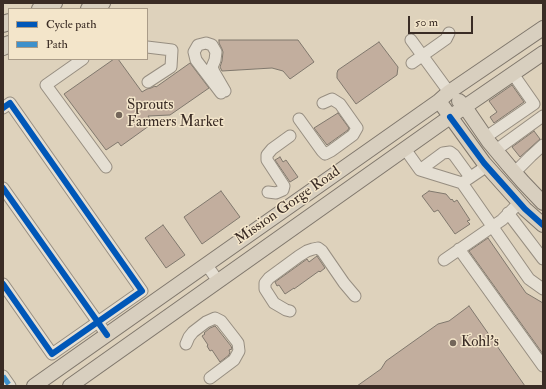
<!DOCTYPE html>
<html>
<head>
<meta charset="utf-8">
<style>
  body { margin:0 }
  #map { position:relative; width:546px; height:389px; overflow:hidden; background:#ded2bc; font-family:"IM FELL Double Pica",serif }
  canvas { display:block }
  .frame { position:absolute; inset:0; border:4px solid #3a2c25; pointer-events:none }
  .legend { position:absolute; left:8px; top:8px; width:140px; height:52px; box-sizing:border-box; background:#f3e5ca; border:1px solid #a99b88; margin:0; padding:5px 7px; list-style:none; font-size:12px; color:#3a2c25 }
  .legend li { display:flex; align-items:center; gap:8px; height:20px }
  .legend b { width:20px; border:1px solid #a99b88 }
  .scale { position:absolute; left:408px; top:16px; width:65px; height:18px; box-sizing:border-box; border:2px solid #3a2c25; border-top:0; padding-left:5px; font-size:12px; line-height:14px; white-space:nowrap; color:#3a2c25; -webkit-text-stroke:3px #f3e5ca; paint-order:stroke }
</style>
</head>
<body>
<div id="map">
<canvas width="546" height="389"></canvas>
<div class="frame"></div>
<ul class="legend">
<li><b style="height:5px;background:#0057b8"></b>Cycle path</li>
<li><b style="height:5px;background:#3e90cb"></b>Path</li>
</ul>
<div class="scale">50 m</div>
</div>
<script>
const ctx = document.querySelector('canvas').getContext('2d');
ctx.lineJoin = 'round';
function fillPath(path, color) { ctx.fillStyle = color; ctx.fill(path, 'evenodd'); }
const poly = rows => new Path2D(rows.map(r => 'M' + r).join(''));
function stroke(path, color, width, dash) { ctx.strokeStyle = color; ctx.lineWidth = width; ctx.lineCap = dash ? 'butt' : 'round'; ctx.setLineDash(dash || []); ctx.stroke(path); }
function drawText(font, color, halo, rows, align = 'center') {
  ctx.font = font + ' "IM FELL Double Pica",serif'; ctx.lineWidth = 3; ctx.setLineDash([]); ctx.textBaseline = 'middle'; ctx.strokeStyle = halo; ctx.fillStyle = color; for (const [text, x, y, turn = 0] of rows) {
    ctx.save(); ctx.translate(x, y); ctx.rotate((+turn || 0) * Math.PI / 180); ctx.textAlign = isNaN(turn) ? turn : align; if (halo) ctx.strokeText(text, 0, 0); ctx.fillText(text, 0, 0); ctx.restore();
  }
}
const building = poly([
  [219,40,298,40,314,62,290,79,283,71,272,68,222,71,220,67,222,61,223,52,222,49,219,43,219,40],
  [379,42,398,67,397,75,356,104,337,78,337,73,338,70,379,42],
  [114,59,118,59,142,92,147,89,151,88,155,86,156,87,190,63,209,88,170,115,148,116,153,123,121,146,118,142,106,150,64,94,114,59],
  [512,85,524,102,494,123,490,117,497,112,489,101,512,85],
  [338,113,349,128,348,130,327,145,314,128,338,113],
  [534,131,540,139,520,157,512,147,534,131],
  [280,157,283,162,286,160,298,177,290,182,275,160,280,157],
  [221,191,240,217,202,244,184,217,221,191],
  [429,191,446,194,451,200,452,199,454,202,457,200,470,220,467,221,470,224,455,234,438,210,434,212,422,196,429,191],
  [163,225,185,255,166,268,145,238,163,225],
  [488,238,526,293,543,303,543,354,469,251,488,238],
  [317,256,325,268,320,272,319,271,294,289,294,288,285,294,279,285,277,286,275,282,307,259,309,262,317,256],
  [469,306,525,386,357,386,381,369,386,361,438,324,449,321,469,306],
  [215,326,216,327,231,346,232,349,229,350,230,352,229,355,220,362,212,350,210,351,207,346,208,345,202,336,205,334,204,333,210,328,215,326]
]);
fillPath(building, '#c2ae9e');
stroke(building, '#80786d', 1);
const minor = poly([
  [411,40,449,92],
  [147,47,172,50,171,67,148,82],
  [83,59,46,85,106,167],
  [412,63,446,39,449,33],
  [221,93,196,60,194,52,198,45,206,43,212,45,216,52,215,60,212,67,214,72,225,91],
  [3,108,10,103,142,291,52,354,3,284],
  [299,119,322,151,325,154,331,151,353,135,357,128,340,104,332,99,323,103],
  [486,137,534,104,513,74],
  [405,149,420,170,462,183],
  [496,150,543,116],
  [487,166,462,183,529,279,543,289],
  [420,170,443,153,450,152,454,155,470,177],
  [514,173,531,156,543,145],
  [3,188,107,335],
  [268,192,276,193,283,190,284,186,267,160,267,155,272,149,290,136],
  [508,213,543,259],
  [459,249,543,366],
  [444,260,502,220,520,202],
  [206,264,218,281],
  [290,311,286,310,274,303,265,289,265,283,269,278,299,256,307,251,313,249,318,248,322,251,344,283,355,296],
  [186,344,189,337,193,332,206,322,215,318,221,321,235,339,238,343,239,351,234,360,210,378],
  [3,376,10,386]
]);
const major = poly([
  [439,101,484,163,525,209,543,225],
  [459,101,465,107,489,142,509,166,523,182,543,203],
  [34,386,439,101,449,92,543,28],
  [70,386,450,117,543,53]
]);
const highway = poly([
  [40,9,54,3],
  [89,9,102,3],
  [3,24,9,22],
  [3,47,9,44]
]);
stroke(minor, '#978e81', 13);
stroke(major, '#80786d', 16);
stroke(highway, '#80786d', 18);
stroke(minor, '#e5dfd3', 11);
stroke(major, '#d8cfbf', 14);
stroke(highway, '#d8cfbf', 16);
stroke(poly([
  [3,376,10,386]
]), '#3e90cb', 5, [10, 5]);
stroke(poly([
  [3,108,10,103,142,291,52,354,3,284],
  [450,117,484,163,525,209,543,225],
  [3,188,107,335]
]), '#0057b8', 6);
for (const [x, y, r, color] of [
  [119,115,4,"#73665a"],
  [453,343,4,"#73665a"]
]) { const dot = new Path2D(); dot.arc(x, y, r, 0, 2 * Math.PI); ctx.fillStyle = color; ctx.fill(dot); stroke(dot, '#f3e5ca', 1.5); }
drawText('15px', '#3a2c25', '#f3e5ca', [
  ["Sprouts",127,106],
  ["Farmers Market",127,123],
  ["Kohl's",461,343]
], 'left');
drawText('15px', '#3a2c25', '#f3e5ca', [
  ["Mission Gorge Road",288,206,-35]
]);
</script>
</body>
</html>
